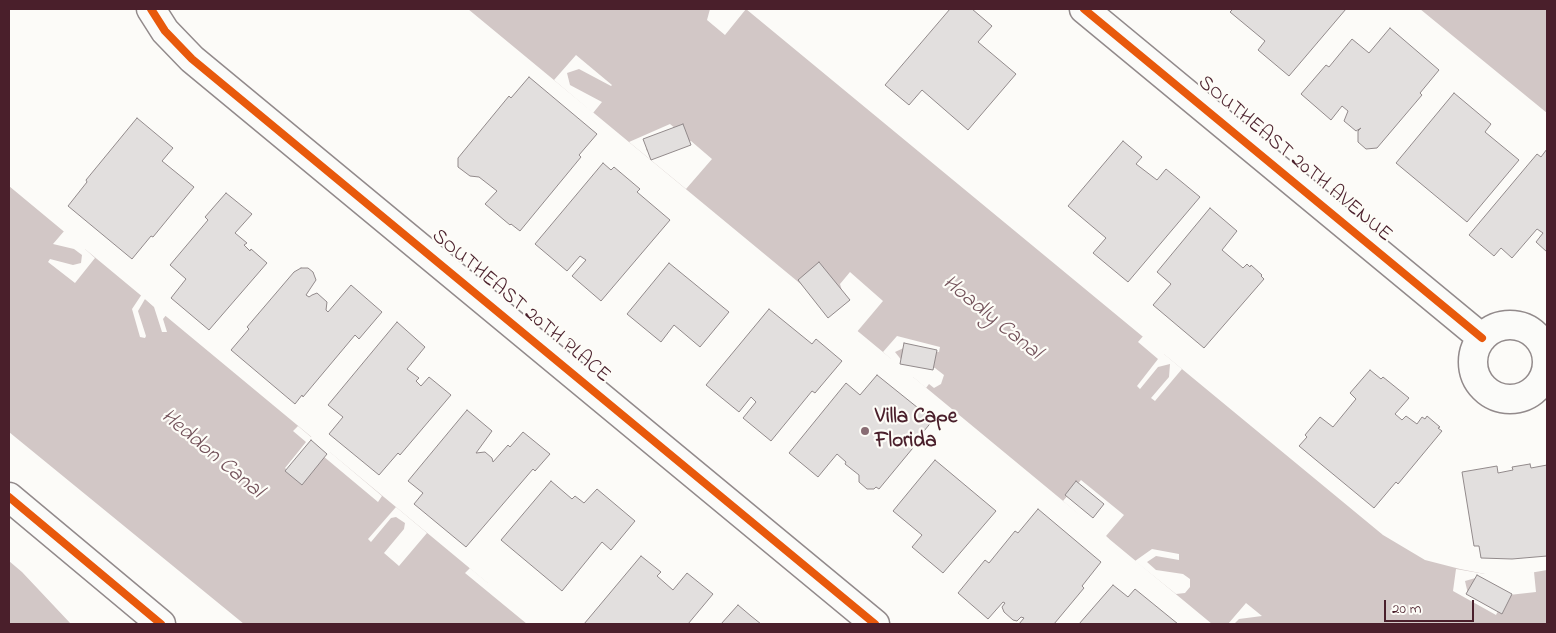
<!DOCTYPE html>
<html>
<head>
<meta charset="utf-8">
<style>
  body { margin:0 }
  #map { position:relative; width:1556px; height:633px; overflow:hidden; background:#fcfbf8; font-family:"Indie Flower",sans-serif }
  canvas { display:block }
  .frame { position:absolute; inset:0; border:10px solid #4a1f2b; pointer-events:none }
  .scale { position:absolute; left:1384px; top:600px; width:90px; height:22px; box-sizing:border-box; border:2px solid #4a1f2b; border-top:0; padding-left:6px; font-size:15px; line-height:18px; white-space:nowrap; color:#4a1f2b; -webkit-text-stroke:4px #fdfcf7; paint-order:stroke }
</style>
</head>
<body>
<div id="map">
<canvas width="1556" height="633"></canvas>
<div class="frame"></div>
<div class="scale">20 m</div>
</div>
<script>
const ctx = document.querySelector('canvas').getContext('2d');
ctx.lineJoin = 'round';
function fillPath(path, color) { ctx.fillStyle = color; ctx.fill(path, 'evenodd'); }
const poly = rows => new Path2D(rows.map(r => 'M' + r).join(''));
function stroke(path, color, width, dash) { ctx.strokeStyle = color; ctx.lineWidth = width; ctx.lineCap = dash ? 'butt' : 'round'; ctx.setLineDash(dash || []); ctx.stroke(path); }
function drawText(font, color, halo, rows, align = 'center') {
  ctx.font = font + ' "Indie Flower",sans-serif'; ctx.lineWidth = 4.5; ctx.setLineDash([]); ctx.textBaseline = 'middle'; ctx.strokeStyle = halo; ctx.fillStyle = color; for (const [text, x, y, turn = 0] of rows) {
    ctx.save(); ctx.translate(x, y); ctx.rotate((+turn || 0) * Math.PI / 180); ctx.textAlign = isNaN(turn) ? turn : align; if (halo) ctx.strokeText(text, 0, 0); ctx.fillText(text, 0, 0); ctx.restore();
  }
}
fillPath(poly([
  [468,9,746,9,1383,535,1425,560,1460,569,1485,574,1524,574,1547,570,1547,624,1212,624],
  [1420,9,1547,9,1547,113],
  [9,186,537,624,244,624,9,432],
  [9,561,22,572,71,624,9,624]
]), '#d2c7c6');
fillPath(poly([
  [710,9,746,9,725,35,707,20],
  [576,55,612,85,611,86,579,69,567,73,570,85,602,102,593,113,554,80],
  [670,124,676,129,649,140,646,150,657,155,691,141,712,159,686,189,629,142],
  [65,230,86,247,85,249,95,258,75,283,48,262,50,259,73,265,81,263,82,255,74,249,53,244],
  [850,272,883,301,856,333,830,312,845,301,840,284],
  [142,294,167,314,163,319,167,332,162,332,154,307,145,299,138,311,146,336,145,338,140,337,132,309],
  [1144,335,1166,352,1164,354,1182,369,1155,401,1151,398,1169,377,1170,364,1158,367,1140,389,1137,386,1158,359,1138,342],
  [897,336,940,347,939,352,908,346,895,352,903,362,935,368,944,375,941,384,934,388,929,384,926,388,913,377,911,378,890,361,891,359,883,352],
  [298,426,311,437,313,435,331,450,330,452,382,496,378,502,323,456,288,471,285,468,306,442,293,431],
  [1081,480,1124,515,1106,536,1109,539,1108,541,1083,521,1084,519,1063,501],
  [396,507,427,533,399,566,384,553,404,529,405,523,396,517,391,518,371,542,368,539],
  [1152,549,1179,554,1179,560,1156,556,1147,562,1156,570,1183,574,1190,579,1190,587,1185,593,1176,594,1135,561],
  [470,568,488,583,489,581,539,624,527,624,465,573],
  [1456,569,1485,574,1534,572,1536,592,1509,595,1479,577,1465,581,1468,594,1498,611,1496,615,1453,591],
  [1246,603,1262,616,1239,619,1234,624,1228,624]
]), '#fcfbf8');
const building = poly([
  [950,9,972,9,992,26,978,42,1016,74,968,130,922,90,909,105,885,85,950,9],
  [1233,9,1346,9,1289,76,1258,50,1265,41,1230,12,1233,9],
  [1390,28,1439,70,1420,93,1422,95,1377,148,1366,149,1358,142,1358,131,1361,128,1356,131,1344,121,1348,111,1342,106,1331,120,1301,94,1326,65,1329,67,1352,39,1369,53,1390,28],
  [529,77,597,134,579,155,581,157,520,231,511,224,510,225,485,204,497,191,479,177,470,176,458,167,458,158,509,96,511,98,529,77],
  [1454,93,1491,124,1485,132,1519,160,1467,222,1396,163,1454,93],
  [137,118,173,148,162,161,194,187,153,237,151,236,132,259,68,206,87,182,86,180,137,118],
  [683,124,691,145,651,160,643,139,683,124],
  [1123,141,1142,157,1136,164,1157,180,1166,169,1200,197,1128,282,1093,253,1106,238,1068,206,1123,141],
  [1547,149,1547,252,1536,242,1543,233,1537,229,1512,258,1501,248,1494,256,1469,235,1537,154,1541,157,1547,149],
  [603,163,611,170,614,167,640,189,637,192,670,220,601,301,572,276,586,260,580,256,567,271,535,244,603,163],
  [226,193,252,214,235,233,247,243,244,245,250,251,251,249,267,263,209,330,171,298,186,279,170,265,208,220,205,217,226,193],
  [1210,208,1237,231,1222,250,1243,268,1247,264,1250,267,1251,265,1262,275,1261,276,1264,279,1204,348,1153,305,1171,284,1157,272,1210,208],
  [819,262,850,300,828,318,798,280,819,262],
  [669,263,729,312,700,347,674,325,661,342,627,314,669,263],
  [301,268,308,268,313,272,316,280,306,295,309,297,312,295,317,293,327,302,326,310,328,312,351,285,382,312,359,339,355,335,303,397,302,395,295,404,231,350,249,329,247,327,294,272,301,268],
  [769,309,812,344,816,339,842,361,815,393,812,391,771,441,743,418,756,402,751,397,739,412,706,385,769,309],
  [397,322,425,347,407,369,419,378,416,381,421,386,429,377,451,395,400,455,398,453,379,475,329,434,343,417,328,405,397,322],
  [904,343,937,350,933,370,900,364,904,343],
  [1370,370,1381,379,1383,377,1409,398,1395,414,1402,420,1406,416,1417,424,1422,417,1425,419,1427,416,1440,427,1438,428,1442,431,1398,484,1396,482,1374,508,1299,446,1307,437,1305,435,1320,417,1333,427,1356,399,1350,393,1370,370],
  [877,375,933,420,915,442,917,443,879,489,876,487,874,489,867,489,859,482,859,475,845,464,846,462,837,454,818,477,789,453,846,383,860,395,877,375],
  [467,410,492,431,476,453,485,452,492,458,493,462,508,445,510,447,523,432,550,454,535,471,533,469,466,547,414,504,423,493,408,481,467,410],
  [311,440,327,454,302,485,285,471,311,440],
  [935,460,996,511,943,573,912,547,922,535,893,511,935,460],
  [1530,464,1531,468,1547,465,1547,556,1512,559,1481,558,1479,546,1474,546,1462,472,1497,466,1498,473,1513,470,1512,467,1530,464],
  [551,481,572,499,575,496,584,503,597,489,635,521,611,550,602,542,562,591,501,540,551,481],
  [1076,481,1104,504,1093,518,1065,495,1076,481],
  [1038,509,1101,562,1082,586,1084,588,1054,624,1019,624,1024,618,1021,617,1017,621,1013,620,1004,612,1002,607,1005,603,1003,602,988,619,958,593,985,560,989,563,1015,531,1018,533,1038,509],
  [641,556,661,572,657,576,673,590,687,573,713,594,688,624,584,624,641,556],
  [1477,575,1512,594,1502,614,1466,594,1477,575],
  [1113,585,1128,597,1135,589,1178,624,1079,624,1113,585],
  [738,605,751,616,761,624,721,624,738,605]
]);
fillPath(building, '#e2dfde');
stroke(building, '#928a8b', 1);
const street = poly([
  [151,9,165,31,192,59,875,624],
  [1084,9,1482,338],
  '1473 362a37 37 0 1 1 74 0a37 37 0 1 1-74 0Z',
  [9,497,161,624]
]);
stroke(street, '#928a8b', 31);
stroke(street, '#fbfbf9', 28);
stroke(poly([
  [151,9,165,31,192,59,875,624],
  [1084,9,1482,338],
  [9,497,161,624]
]), '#e8590c', 8);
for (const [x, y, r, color] of [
  [865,431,5,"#886c73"]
]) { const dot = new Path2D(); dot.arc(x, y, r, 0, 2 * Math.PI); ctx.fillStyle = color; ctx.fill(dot); stroke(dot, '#fdfcf7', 2); }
drawText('21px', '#4a1f2b', '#fdfcf7', [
  ["SOUTHEAST 20TH AVENUE",1294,160,40],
  ["SOUTHEAST 20TH PLACE",520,307,40]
]);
drawText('bold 21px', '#4a1f2b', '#fdfcf7', [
  ["Villa Cape",875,419],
  ["Florida",875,443]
], 'left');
drawText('italic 22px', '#73525a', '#fdfcf7', [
  ["Hoadly Canal",991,319,39],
  ["Heddon Canal",211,455,40]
]);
</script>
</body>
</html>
